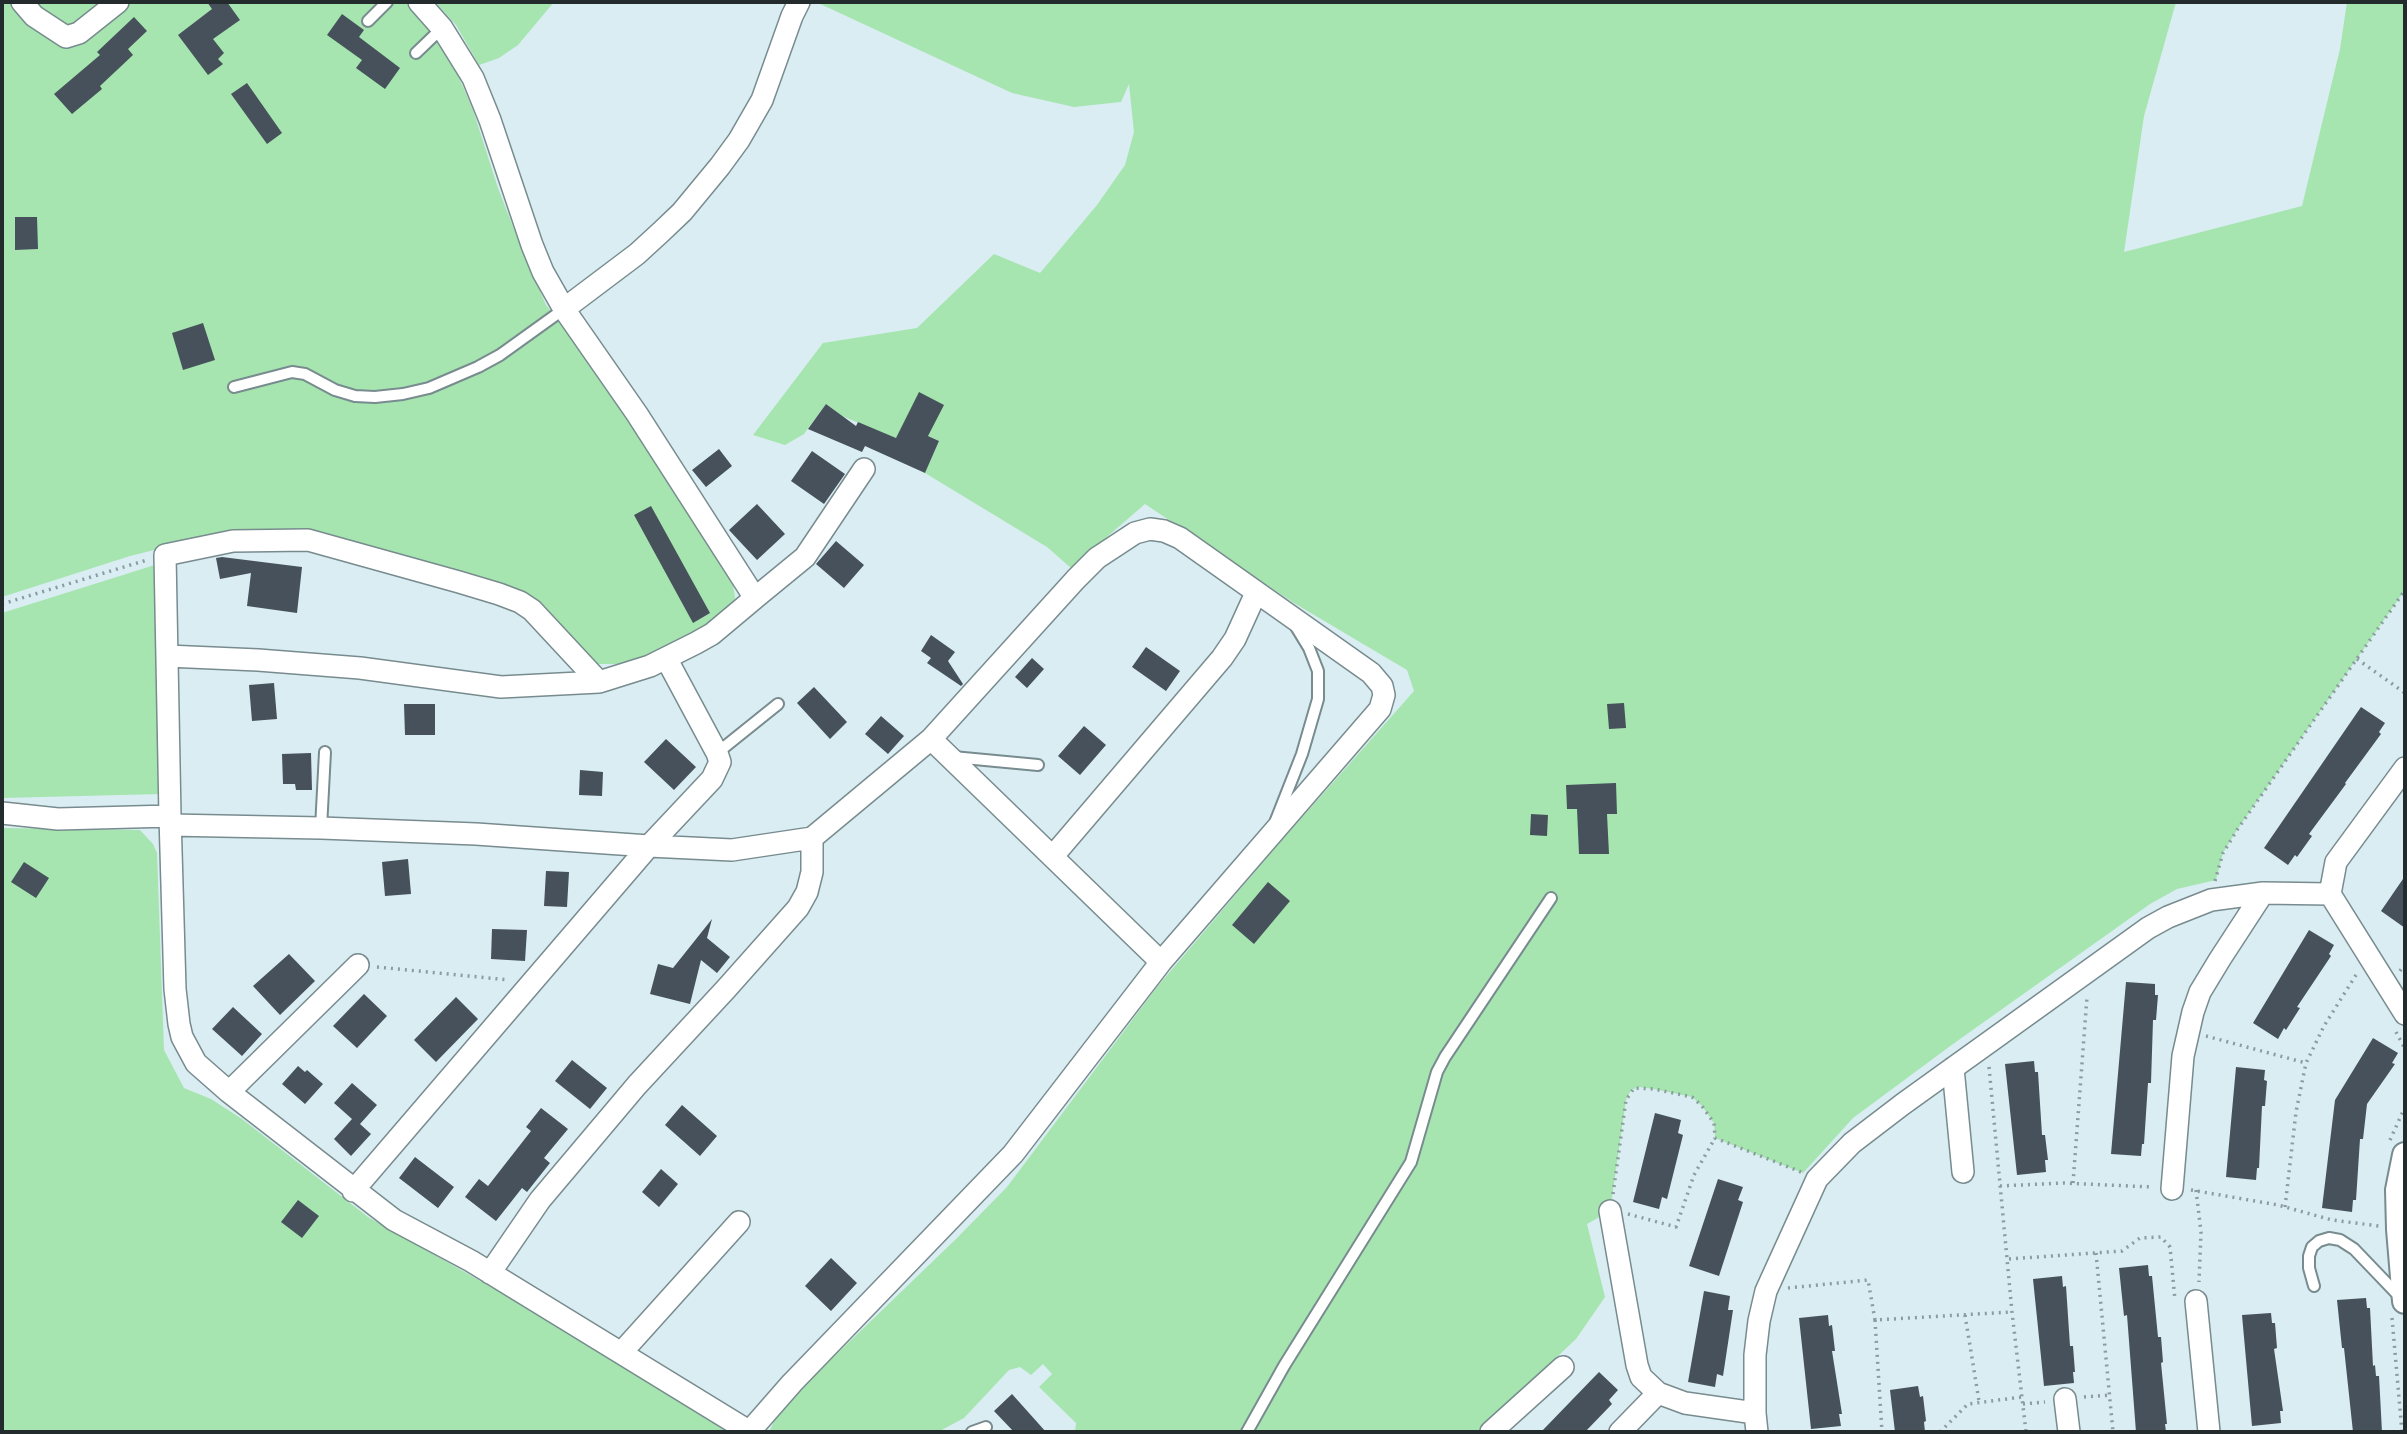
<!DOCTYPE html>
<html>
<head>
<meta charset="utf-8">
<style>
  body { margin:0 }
  #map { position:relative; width:2407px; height:1434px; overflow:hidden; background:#d9edf2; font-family:"Noto Sans",sans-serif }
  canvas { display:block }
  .frame { position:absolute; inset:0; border:4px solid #232b2d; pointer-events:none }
</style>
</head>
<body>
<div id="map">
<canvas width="2407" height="1434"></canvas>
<div class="frame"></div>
</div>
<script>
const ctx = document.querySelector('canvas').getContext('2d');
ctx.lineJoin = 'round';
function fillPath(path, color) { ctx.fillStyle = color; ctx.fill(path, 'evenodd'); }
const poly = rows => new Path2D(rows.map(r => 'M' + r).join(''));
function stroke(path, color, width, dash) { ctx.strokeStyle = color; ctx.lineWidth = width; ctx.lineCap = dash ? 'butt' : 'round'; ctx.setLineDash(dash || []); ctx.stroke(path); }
fillPath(poly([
  [2,2,405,2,424,21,451,59,473,110,498,188,521,247,546,305,596,369,733,585,736,604,724,616,685,640,645,657,622,664,596,664,579,651,530,598,335,538,282,529,239,529,130,556,2,597],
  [435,2,554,2,518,45,499,58,479,65,456,25],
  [816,2,2176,2,2144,116,2124,252,2302,206,2340,49,2347,2,2405,2,2405,590,2237,830,2223,853,2216,880,2177,889,2150,904,1953,1044,1853,1118,1803,1173,1715,1138,1714,1123,1702,1106,1692,1097,1654,1089,1639,1087,1631,1090,1626,1100,1610,1211,1587,1224,1605,1297,1576,1339,1477,1432,1075,1432,1076,1423,1039,1387,1052,1374,1043,1364,1031,1375,1020,1367,1009,1370,964,1418,938,1432,769,1432,778,1413,819,1371,956,1239,1007,1187,1157,987,1282,840,1414,691,1407,670,1294,603,1145,504,1071,568,1047,547,925,473,939,441,920,432,913,445,842,416,826,404,804,434,785,445,753,435,823,343,917,328,994,254,1040,273,1097,205,1125,165,1134,132,1129,84,1121,102,1074,107,1012,93],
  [158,564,161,794,2,798,2,613],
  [2,828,140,830,153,844,157,853,164,1050,184,1088,211,1099,242,1119,368,1217,612,1356,727,1432,2,1432]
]), '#a6e5af');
fillPath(poly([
  [207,2,227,2,240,20,213,39,224,53,218,59,223,64,208,75,178,35,212,9],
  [342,14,364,30,359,37,400,68,385,89,356,68,362,60,327,35],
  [134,17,147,31,128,49,133,55,100,86,102,89,72,114,54,94,100,55,97,52],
  [247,83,282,133,267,144,231,94],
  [15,217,37,217,38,249,15,250],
  [203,323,215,360,183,370,172,333],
  [919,392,944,405,928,436,939,441,925,473,865,446,862,452,808,429,826,404,856,426,858,422,896,438],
  [719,449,732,466,706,487,692,470],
  [812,451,845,474,824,504,791,481],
  [757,504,785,534,757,560,729,530],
  [651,506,710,613,693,623,634,515],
  [836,541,864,565,844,588,816,564],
  [222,557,302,567,297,613,247,606,251,573,220,579,216,558],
  [931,635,955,652,948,661,963,684,961,686,927,663,931,658,921,651],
  [1146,647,1180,671,1166,691,1132,667],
  [1032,658,1044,669,1027,688,1015,677],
  [274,683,277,719,252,721,249,685],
  [814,687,847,722,830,739,797,703],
  [1624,703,1626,728,1609,729,1607,704],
  [404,704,435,704,435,735,405,735],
  [2361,707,2385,723,2379,732,2381,734,2345,783,2346,784,2309,834,2312,836,2297,857,2295,855,2288,865,2264,848],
  [881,716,904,736,888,754,865,734],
  [1084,726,1106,745,1080,775,1058,756],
  [666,739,696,767,674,790,644,762],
  [311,753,312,790,296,790,295,784,283,784,282,754],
  [580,770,603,772,602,796,579,795],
  [1616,783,1617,814,1607,814,1609,854,1579,854,1577,809,1567,809,1566,785],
  [1531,814,1548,815,1547,836,1530,835],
  [408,859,411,894,385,896,382,862],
  [24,862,49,878,36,898,11,882],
  [546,871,569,872,567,907,544,906],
  [2405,876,2405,928,2381,911],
  [1268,882,1290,901,1254,944,1232,925],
  [712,919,707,938,730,957,717,973,701,960,690,1004,650,994,658,964,673,968],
  [492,929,527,930,525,961,491,959],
  [2309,930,2334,945,2329,954,2331,956,2297,1007,2300,1008,2286,1030,2284,1028,2278,1039,2253,1023],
  [289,954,315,981,280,1015,253,986],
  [2126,982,2155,984,2155,995,2158,995,2156,1020,2153,1020,2151,1083,2148,1083,2144,1144,2142,1144,2141,1156,2111,1154],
  [364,994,387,1016,357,1048,333,1026],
  [456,997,478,1019,436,1062,414,1040],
  [233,1007,262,1034,242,1056,212,1029],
  [2373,1038,2398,1053,2392,1063,2395,1064,2367,1104,2363,1139,2360,1139,2356,1200,2353,1200,2352,1212,2322,1208,2335,1100],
  [572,1060,607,1088,590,1109,555,1081],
  [2034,1061,2035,1072,2038,1072,2042,1135,2045,1135,2048,1160,2045,1160,2046,1172,2017,1175,2005,1064],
  [298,1066,305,1072,307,1070,323,1084,305,1104,282,1084],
  [2236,1067,2265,1070,2264,1080,2267,1081,2265,1106,2262,1106,2259,1168,2257,1168,2256,1180,2226,1177],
  [352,1083,377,1105,360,1124,371,1134,351,1156,334,1139,352,1119,334,1103],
  [682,1105,717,1136,700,1156,665,1125],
  [541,1108,568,1129,544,1158,550,1163,527,1192,522,1188,496,1221,465,1197,479,1179,488,1186,531,1131,526,1127],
  [1655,1113,1681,1120,1678,1133,1683,1135,1667,1199,1662,1197,1659,1209,1633,1202],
  [415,1157,454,1187,438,1208,399,1178],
  [661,1169,678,1184,659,1207,642,1192],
  [1718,1179,1743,1187,1738,1200,1743,1202,1719,1276,1689,1266],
  [298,1200,319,1216,302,1238,281,1222],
  [831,1258,857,1283,831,1311,805,1286],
  [2148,1265,2149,1276,2152,1276,2158,1337,2161,1337,2163,1362,2161,1363,2167,1424,2165,1424,2166,1432,2136,1432,2127,1315,2124,1316,2119,1268],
  [2062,1276,2063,1287,2066,1286,2070,1346,2073,1346,2075,1372,2073,1372,2074,1383,2044,1386,2033,1279],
  [1704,1291,1730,1296,1728,1310,1733,1310,1723,1376,1717,1374,1715,1387,1688,1382],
  [2366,1298,2367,1308,2370,1308,2373,1366,2375,1365,2376,1376,2379,1376,2382,1432,2353,1432,2344,1348,2342,1348,2337,1300],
  [2271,1313,2272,1323,2275,1323,2277,1348,2274,1349,2283,1411,2280,1411,2281,1423,2252,1426,2242,1315],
  [1828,1315,1829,1326,1832,1325,1835,1351,1832,1351,1842,1414,1839,1414,1841,1426,1811,1429,1799,1318],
  [1599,1372,1618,1390,1609,1400,1612,1404,1585,1432,1541,1432],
  [1918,1386,1920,1397,1923,1396,1926,1421,1924,1422,1925,1432,1895,1432,1890,1390],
  [1012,1394,1046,1432,1014,1432,994,1411]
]), '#46515b');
const service = poly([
  [368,21,387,2],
  [416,53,442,28],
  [234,387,292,372,305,374,335,390,355,396,375,397,403,394,429,388,478,367,500,355,564,309],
  [717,753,778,704],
  [953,757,1038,765],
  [1276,820,1302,754,1318,699,1318,671,1309,648,1295,625],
  [321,828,325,752],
  [2314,1286,2309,1268,2309,1256,2312,1247,2319,1241,2329,1238,2340,1240,2354,1249,2400,1297],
  [972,1432,986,1427],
  [1247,1432,1284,1366,1411,1162,1437,1072,1445,1057,1551,898]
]);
const minor = poly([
  [22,2,34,16,66,37,79,33,118,2],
  [564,309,637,254,661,232,682,212,720,166,739,140,762,100,792,16,799,2],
  [755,598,805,557,864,469],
  [167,656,258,660,360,668,501,687,599,682,650,666,696,643,712,634,755,598,637,414,564,309,543,272,532,245,490,120,473,78,442,28,419,2],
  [931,739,1161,962],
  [2405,768,2336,862,2330,894,2405,1014],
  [2,813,58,819,170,816],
  [170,825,321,828,476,834,649,846],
  [1053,856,1222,658,1235,639,1256,593],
  [358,965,229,1092,394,1220,471,1261,750,1432],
  [1953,1068,1963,1172],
  [229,1092,196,1063,182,1037,179,1024,175,989,170,816,165,555,233,541,308,540,459,582,499,594,520,602,532,610,599,682],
  [2172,1189,2183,1056,2193,1012,2200,992,2220,959,2263,893],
  [353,1191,649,846],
  [1610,1211,1637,1365,1641,1377,1658,1393,1685,1403,1755,1413],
  [490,1273,540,1200,637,1085,726,989,798,908,807,892,812,872,812,838,732,850,649,846,712,779,720,762,717,753,666,658],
  [2196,1301,2209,1432],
  [621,1353,739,1222],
  [2065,1399,2069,1432],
  [750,1431,792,1383,1013,1154,1161,962,1380,709,1384,695,1382,686,1371,673,1180,538,1164,531,1150,529,1135,533,1097,558,1076,579,931,739,812,838],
  [1491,1432,1563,1367],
  [1620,1432,1658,1393],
  [1757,1432,1755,1413,1755,1355,1759,1321,1766,1291,1817,1179,1852,1143,1903,1104,2148,928,2168,917,2211,900,2263,893,2330,894]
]);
const tertiary = poly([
  [2405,1155,2398,1190,2399,1229,2405,1301]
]);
stroke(service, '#788b8f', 14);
stroke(minor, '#788b8f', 24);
stroke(tertiary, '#788b8f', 28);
stroke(poly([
  [2,604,147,560],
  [2357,659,2405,693],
  [2215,881,2223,853,2237,830,2405,590],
  [377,967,509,980],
  [2400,971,2405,964],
  [2396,1032,2405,1049],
  [2206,1036,2306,1063],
  [1989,1067,2012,1312,2026,1432],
  [2390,1140,2405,1107],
  [2073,1183,2087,997],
  [2000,1186,2063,1183,2152,1187],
  [2191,1190,2278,1205,2332,1220,2379,1226],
  [2196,1190,2201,1232,2199,1282],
  [1613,1194,1626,1100,1634,1088,1654,1089,1692,1097,1702,1106,1714,1123,1715,1138,1801,1172],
  [2285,1207,2296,1112,2306,1063,2324,1026,2356,975],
  [1628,1214,1676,1227,1694,1175,1715,1138],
  [2096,1253,2113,1432],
  [2009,1259,2122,1251,2140,1238,2161,1237,2170,1247,2175,1300],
  [1788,1288,1868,1280,1875,1320,2011,1312],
  [1965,1315,1979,1401],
  [2392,1318,2402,1432],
  [1875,1320,1882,1432],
  [2084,1397,2110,1395],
  [2023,1404,2045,1402],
  [1940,1432,1968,1404,2022,1397]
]), '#8c9b9f', 3.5, [2, 5]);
stroke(service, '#fff', 10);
stroke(minor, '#fff', 21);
stroke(tertiary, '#fff', 24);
</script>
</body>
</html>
